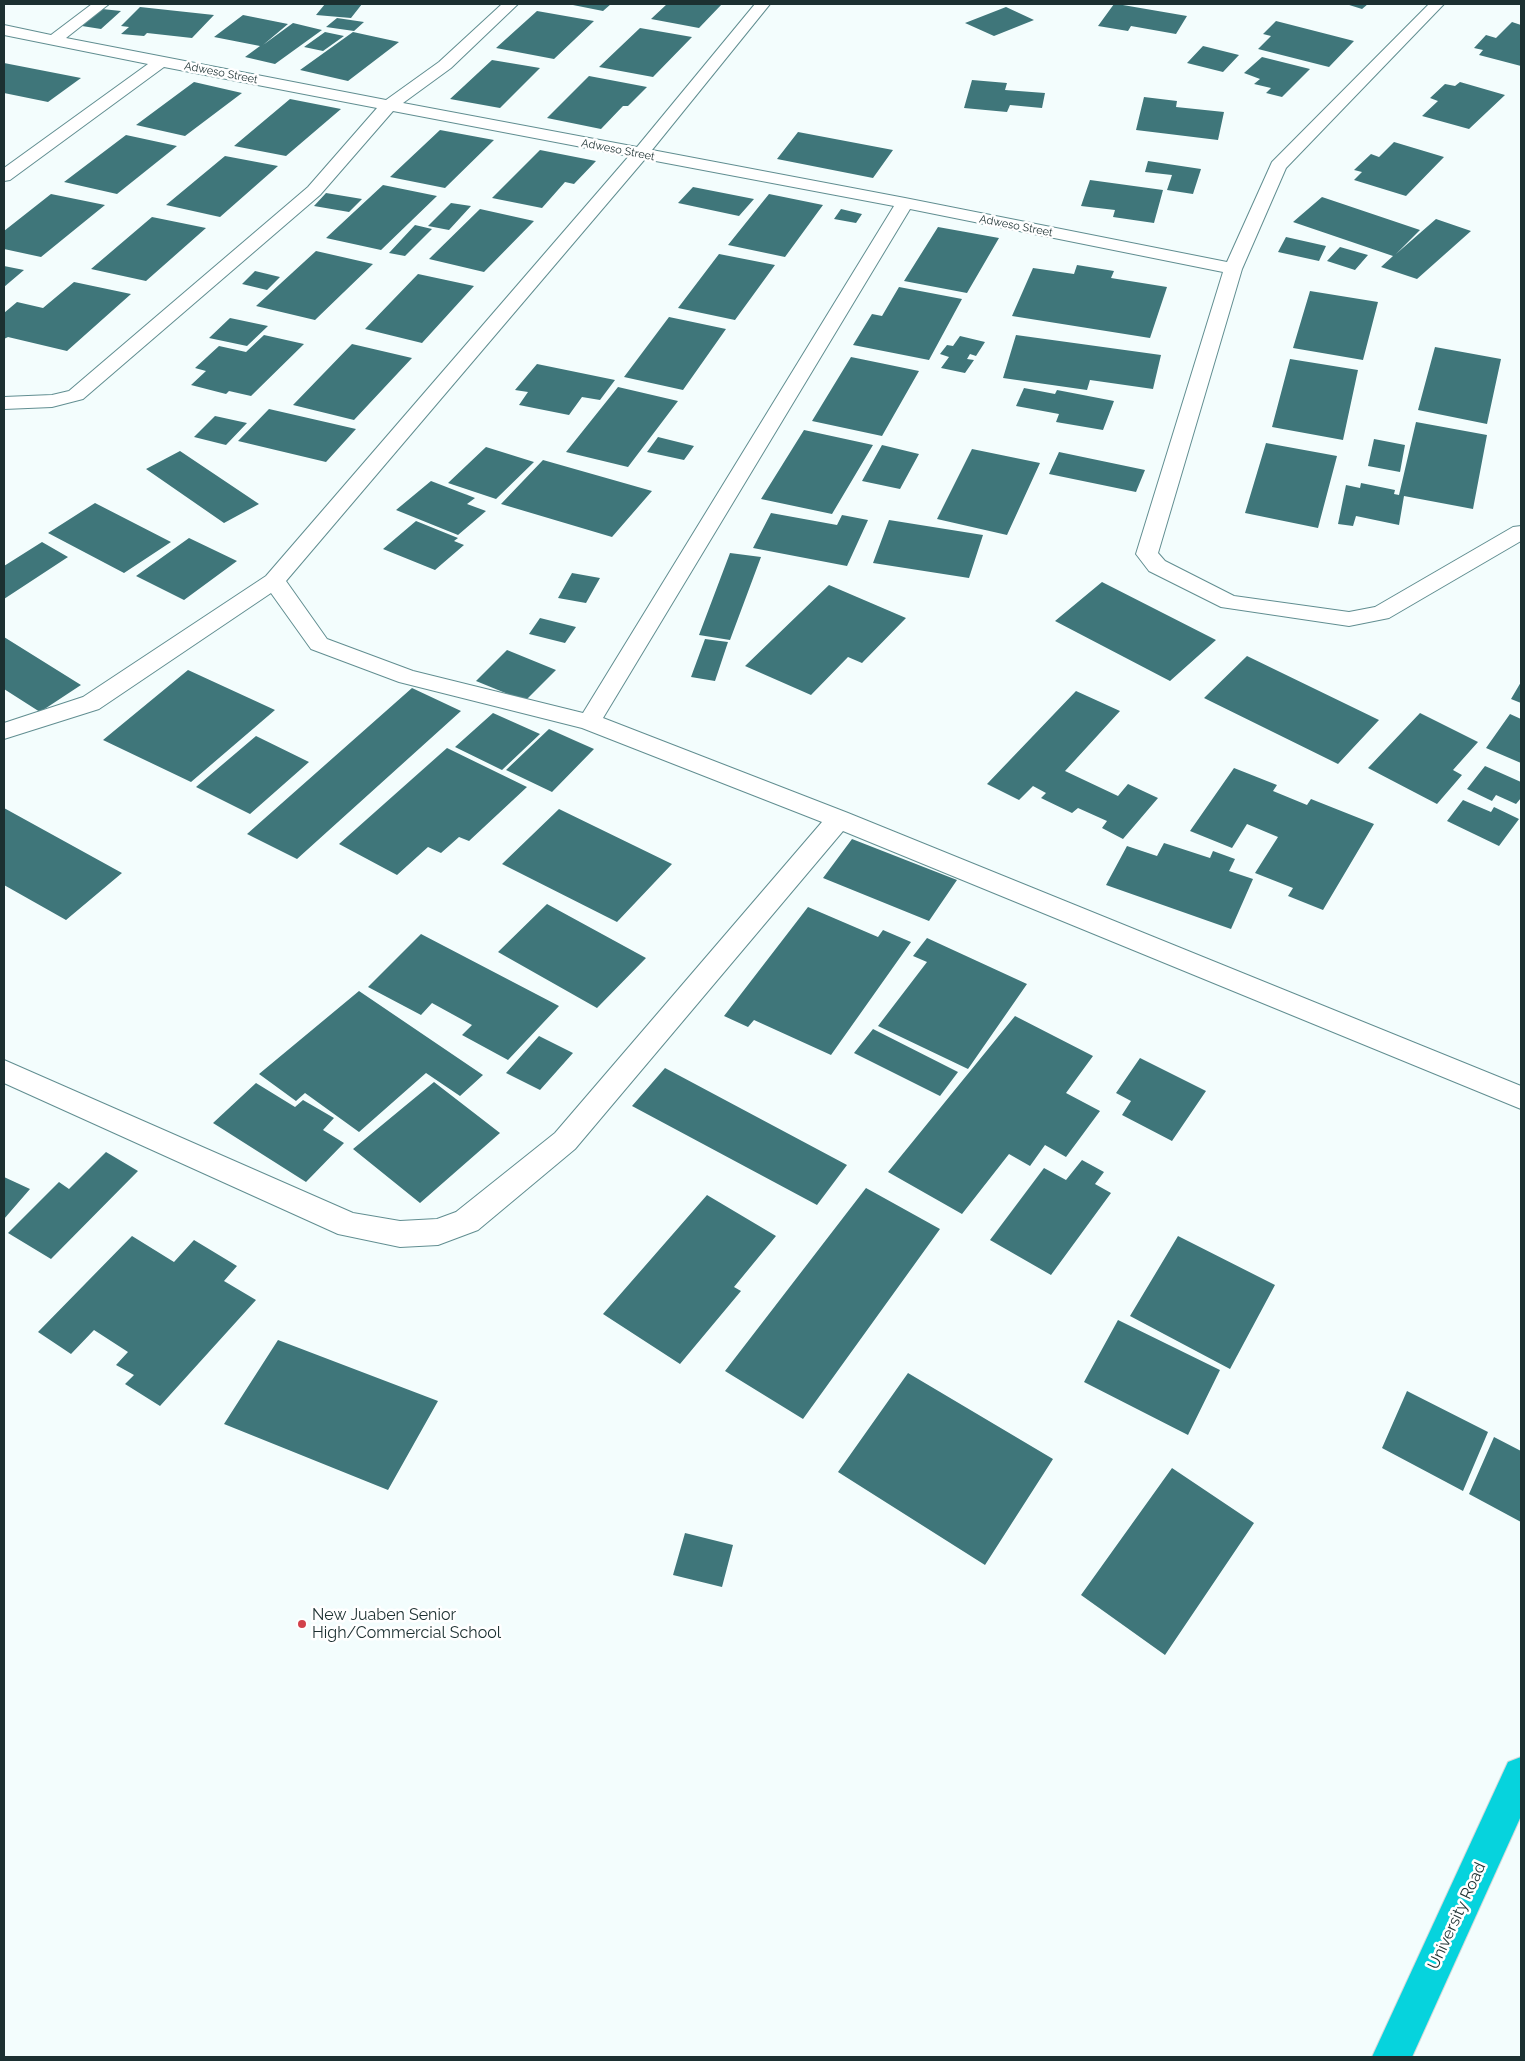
<!DOCTYPE html>
<html>
<head>
<meta charset="utf-8">
<style>
  body { margin:0 }
  #map { position:relative; width:1525px; height:2061px; overflow:hidden; background:#f3fdfd; font-family:Raleway,sans-serif }
  canvas { display:block }
  .frame { position:absolute; inset:0; border:5px solid #1c3031; pointer-events:none }
</style>
</head>
<body>
<div id="map">
<canvas width="1525" height="2061"></canvas>
<div class="frame"></div>
</div>
<script>
const ctx = document.querySelector('canvas').getContext('2d');
ctx.lineJoin = 'round';
function fillPath(path, color) { ctx.fillStyle = color; ctx.fill(path, 'evenodd'); }
const poly = rows => new Path2D(rows.map(r => 'M' + r).join(''));
function stroke(path, color, width, dash) { ctx.strokeStyle = color; ctx.lineWidth = width; ctx.lineCap = dash ? 'butt' : 'round'; ctx.setLineDash(dash || []); ctx.stroke(path); }
function drawText(font, color, halo, rows, align = 'center') {
  ctx.font = font + ' Raleway,sans-serif'; ctx.lineWidth = 5; ctx.setLineDash([]); ctx.textBaseline = 'middle'; ctx.strokeStyle = halo; ctx.fillStyle = color; for (const [text, x, y, turn = 0] of rows) {
    ctx.save(); ctx.translate(x, y); ctx.rotate((+turn || 0) * Math.PI / 180); ctx.textAlign = isNaN(turn) ? turn : align; if (halo) ctx.strokeText(text, 0, 0); ctx.fillText(text, 0, 0); ctx.restore();
  }
}
fillPath(poly([
  [325,4,362,4,351,18,316,15],
  [568,4,611,4,603,11],
  [667,4,722,4,699,28,651,19],
  [1114,4,1117,4,1187,16,1176,34,1131,26,1128,31,1098,26],
  [1346,4,1368,4,1362,9],
  [140,7,214,15,192,38,147,33,144,36,121,34,129,27,121,26],
  [1006,7,1034,20,994,36,965,23],
  [102,9,121,11,101,29,82,26],
  [537,11,594,21,554,59,496,48],
  [243,15,288,24,263,45,293,23,322,30,275,64,245,57,260,46,214,37],
  [337,18,364,22,354,31,326,27],
  [1276,21,1354,41,1329,67,1258,49,1271,36,1263,34],
  [1512,22,1521,25,1521,66,1479,55,1483,50,1474,48,1486,35,1496,38],
  [640,28,692,37,653,77,599,67],
  [325,32,344,36,323,51,304,47],
  [353,32,399,42,348,81,300,70],
  [1203,46,1239,55,1223,72,1187,63],
  [1262,57,1310,69,1282,97,1266,93,1271,88,1254,84,1260,79,1244,73],
  [492,60,540,68,500,108,450,99],
  [4,63,81,78,48,102,4,93],
  [589,76,647,87,628,106,623,106,601,129,547,118],
  [972,80,1007,83,1005,90,1045,93,1042,108,1010,105,1007,112,964,108],
  [194,82,242,93,185,136,136,125],
  [1460,82,1505,95,1469,129,1422,116,1438,101,1430,98,1445,84,1455,86],
  [1144,97,1177,101,1176,107,1224,112,1218,140,1136,130],
  [290,99,341,109,286,156,234,146],
  [440,130,494,140,445,188,390,177],
  [798,132,893,150,873,178,777,159],
  [126,135,177,146,117,194,64,182],
  [1394,142,1444,157,1406,196,1354,180,1362,172,1354,170,1371,154,1379,157],
  [540,150,596,161,574,184,565,182,542,208,492,198],
  [225,156,278,166,220,217,166,205],
  [1148,161,1201,169,1193,194,1167,190,1172,175,1145,172],
  [1090,180,1163,190,1154,223,1113,217,1115,210,1081,206],
  [383,185,437,196,381,250,326,238],
  [693,187,754,199,739,216,678,203],
  [326,193,362,199,349,212,314,206],
  [51,194,105,205,41,257,4,249,4,231],
  [769,194,823,205,785,257,728,245],
  [1322,197,1420,230,1396,254,1436,219,1471,231,1417,279,1381,267,1393,256,1293,222],
  [451,203,471,206,449,230,428,226],
  [480,209,534,221,484,272,429,259],
  [841,209,862,214,856,223,834,219],
  [152,217,206,228,146,281,91,269],
  [415,225,432,229,405,256,389,253],
  [938,227,999,238,967,293,904,281],
  [1286,237,1326,246,1319,261,1278,252],
  [1340,247,1368,255,1355,270,1327,261],
  [316,251,373,264,315,320,256,306],
  [719,254,775,265,735,320,678,308],
  [1077,265,1114,271,1111,278,1167,287,1150,338,1012,316,1033,268,1074,274],
  [4,266,24,270,4,287],
  [255,271,280,277,267,290,242,284],
  [418,274,474,286,422,343,365,329],
  [74,282,131,294,67,351,8,337,4,339,4,313,17,302,43,308],
  [899,287,962,299,929,360,853,345,872,314,882,316],
  [1310,291,1378,302,1363,360,1293,348],
  [669,317,726,329,683,390,624,377],
  [230,318,268,326,247,346,209,338],
  [264,335,304,344,251,396,229,391,226,394,191,385,206,371,195,368,219,346,246,352],
  [1016,335,1161,355,1153,389,1090,380,1087,390,1003,378],
  [960,336,985,342,976,356,970,354,967,359,974,360,965,373,941,368,949,357,940,354,947,345,953,346],
  [352,344,412,358,354,420,293,405],
  [1435,347,1501,359,1487,424,1418,410],
  [851,357,919,371,882,436,812,421],
  [1290,359,1358,370,1343,440,1272,427],
  [537,364,615,380,600,400,582,397,569,415,519,405,528,392,515,390],
  [618,387,678,401,628,467,566,452],
  [1024,388,1055,394,1057,390,1114,401,1103,430,1056,422,1059,414,1016,406],
  [269,409,356,429,326,462,238,441],
  [215,416,247,423,226,445,194,437],
  [1416,422,1487,435,1473,509,1404,496,1399,525,1356,516,1353,526,1338,524,1346,485,1360,488,1361,483,1395,490,1394,494,1399,495],
  [804,430,873,445,832,514,761,499],
  [658,437,694,446,684,460,647,452],
  [1374,439,1405,445,1400,472,1368,466],
  [1266,443,1337,456,1318,528,1245,513],
  [882,445,919,454,900,489,862,481],
  [486,447,534,462,496,499,448,483],
  [972,449,1040,463,1007,535,937,519],
  [180,451,259,504,224,523,146,469],
  [1059,452,1145,470,1136,492,1049,474],
  [543,460,652,491,612,537,501,504],
  [431,481,475,498,467,504,486,511,458,535,396,510],
  [95,503,171,542,124,573,48,533],
  [771,513,837,525,842,515,868,520,847,566,753,548],
  [889,520,983,535,969,578,873,563],
  [416,521,458,538,454,541,464,545,435,570,383,549],
  [189,538,237,561,184,600,136,576],
  [42,542,68,557,4,599,4,566],
  [730,553,761,557,730,640,699,635],
  [572,573,600,578,586,603,558,598],
  [1102,582,1216,640,1170,681,1055,621],
  [829,585,906,618,862,663,848,657,811,695,745,666],
  [540,618,576,627,565,643,529,634],
  [4,637,81,685,40,712,4,689],
  [705,639,728,642,715,681,691,677],
  [507,650,556,670,525,701,476,681],
  [1247,656,1379,720,1338,764,1204,698],
  [188,670,275,710,191,782,103,740],
  [1521,682,1521,703,1511,699],
  [412,688,461,711,297,859,247,834],
  [1076,691,1120,711,1065,771,1118,796,1128,784,1158,798,1123,839,1102,828,1107,821,1078,808,1072,813,1041,798,1046,793,1033,786,1019,800,987,784],
  [493,713,540,734,502,770,455,747],
  [1420,713,1478,742,1453,770,1462,775,1437,804,1368,768],
  [1510,714,1521,719,1521,763,1486,748],
  [549,729,594,749,552,792,506,770],
  [256,736,309,762,250,814,196,787],
  [447,748,527,787,469,841,459,837,441,853,428,847,397,875,339,844],
  [1485,766,1521,782,1521,798,1516,804,1496,795,1492,801,1467,789],
  [1234,768,1277,785,1273,791,1307,805,1311,799,1374,824,1323,910,1288,896,1293,888,1255,873,1278,837,1247,824,1232,848,1190,831],
  [1463,800,1491,812,1494,807,1519,819,1499,846,1447,821],
  [4,808,122,873,66,920,4,885],
  [559,809,672,864,617,922,502,864],
  [852,839,957,880,929,921,823,878],
  [1164,843,1210,858,1213,851,1235,859,1229,871,1253,879,1231,929,1106,885,1127,846,1157,856],
  [547,904,646,958,597,1008,498,952],
  [808,907,878,937,883,930,911,942,831,1055,754,1020,748,1027,724,1016],
  [421,934,559,1006,508,1060,462,1035,472,1025,432,1003,421,1015,368,987],
  [927,938,1027,984,968,1069,878,1026,927,962,913,956],
  [359,991,483,1075,460,1096,426,1073,359,1132,305,1093,296,1101,259,1074],
  [1015,1016,1093,1056,1066,1093,1100,1111,1066,1157,1045,1145,1030,1166,1009,1154,962,1214,888,1172],
  [873,1029,958,1072,940,1096,854,1053],
  [539,1036,573,1053,540,1090,506,1073],
  [1140,1058,1206,1091,1172,1141,1122,1115,1131,1101,1116,1093],
  [665,1068,847,1165,817,1205,632,1106],
  [434,1082,500,1133,420,1203,353,1149],
  [256,1083,295,1107,303,1100,334,1118,323,1130,344,1143,306,1182,213,1123],
  [106,1152,138,1171,51,1259,8,1233,59,1182,69,1189],
  [1082,1160,1104,1172,1095,1184,1111,1193,1051,1275,990,1240,1044,1168,1066,1180],
  [4,1177,30,1189,4,1219],
  [866,1188,940,1229,803,1419,725,1371],
  [707,1195,776,1236,734,1287,741,1291,680,1364,603,1314],
  [132,1236,174,1262,194,1240,237,1266,224,1281,256,1300,160,1406,125,1384,134,1375,116,1365,128,1352,94,1330,71,1354,38,1332],
  [1178,1236,1275,1285,1230,1369,1130,1316],
  [1118,1320,1220,1370,1188,1435,1084,1382],
  [278,1340,438,1401,388,1490,224,1424],
  [908,1373,1053,1459,985,1565,838,1472],
  [1407,1391,1488,1432,1463,1491,1382,1448],
  [1494,1437,1521,1451,1521,1522,1469,1494],
  [1172,1468,1254,1523,1165,1655,1081,1595],
  [685,1533,733,1545,722,1587,673,1575]
]), '#3f767a');
const minor = poly([
  [92,4,109,4,66,38,386,100,439,62,502,4,518,4,451,68,403,103,637,147,755,4,770,4,652,150,905,198,1227,262,1272,162,1429,4,1444,4,1286,168,1242,269,1158,553,1165,561,1234,596,1349,612,1375,607,1513,527,1521,526,1521,541,1389,618,1349,626,1221,607,1149,571,1136,554,1223,272,910,209,603,718,848,813,1521,1086,1521,1109,843,831,575,1149,478,1230,438,1245,400,1247,338,1234,4,1083,4,1060,353,1213,400,1221,437,1219,456,1212,555,1133,822,822,582,728,399,682,311,649,271,593,99,709,4,739,4,723,83,697,266,576,629,156,393,111,320,195,83,399,52,407,4,409,4,397,52,395,69,391,308,187,377,108,164,67,10,180,4,181,4,168,148,64,4,35,4,25,51,35,92,4],
  [645,159,894,206,583,713,413,671,327,639,286,581,645,159]
]);
const highway = poly([
  [1521,1757,1521,1816,1412,2057,1372,2057,1508,1762,1521,1757]
]);
stroke(minor, '#618e91', 2);
stroke(highway, '#d6dada', 2);
fillPath(minor, '#fff');
fillPath(highway, '#06d3dd');
for (const [x, y, r, color] of [
  [302,1624,5,"#d2424b"]
]) { const dot = new Path2D(); dot.arc(x, y, r, 0, 2 * Math.PI); ctx.fillStyle = color; ctx.fill(dot); stroke(dot, '#fff', 2); }
drawText('11px', '#1c3031', '#fff', [
  ["Adweso Street",221,73,11],
  ["Adweso Street",618,150,11],
  ["Adweso Street",1016,226,11]
]);
drawText('16px', '#1c3031', '#fff', [
  ["New Juaben Senior",312,1615],
  ["High/Commercial School",312,1633]
], 'left');
drawText('16px', '#1c3031', '#fff', [
  ["University Road",1457,1916,-65]
]);
</script>
</body>
</html>
